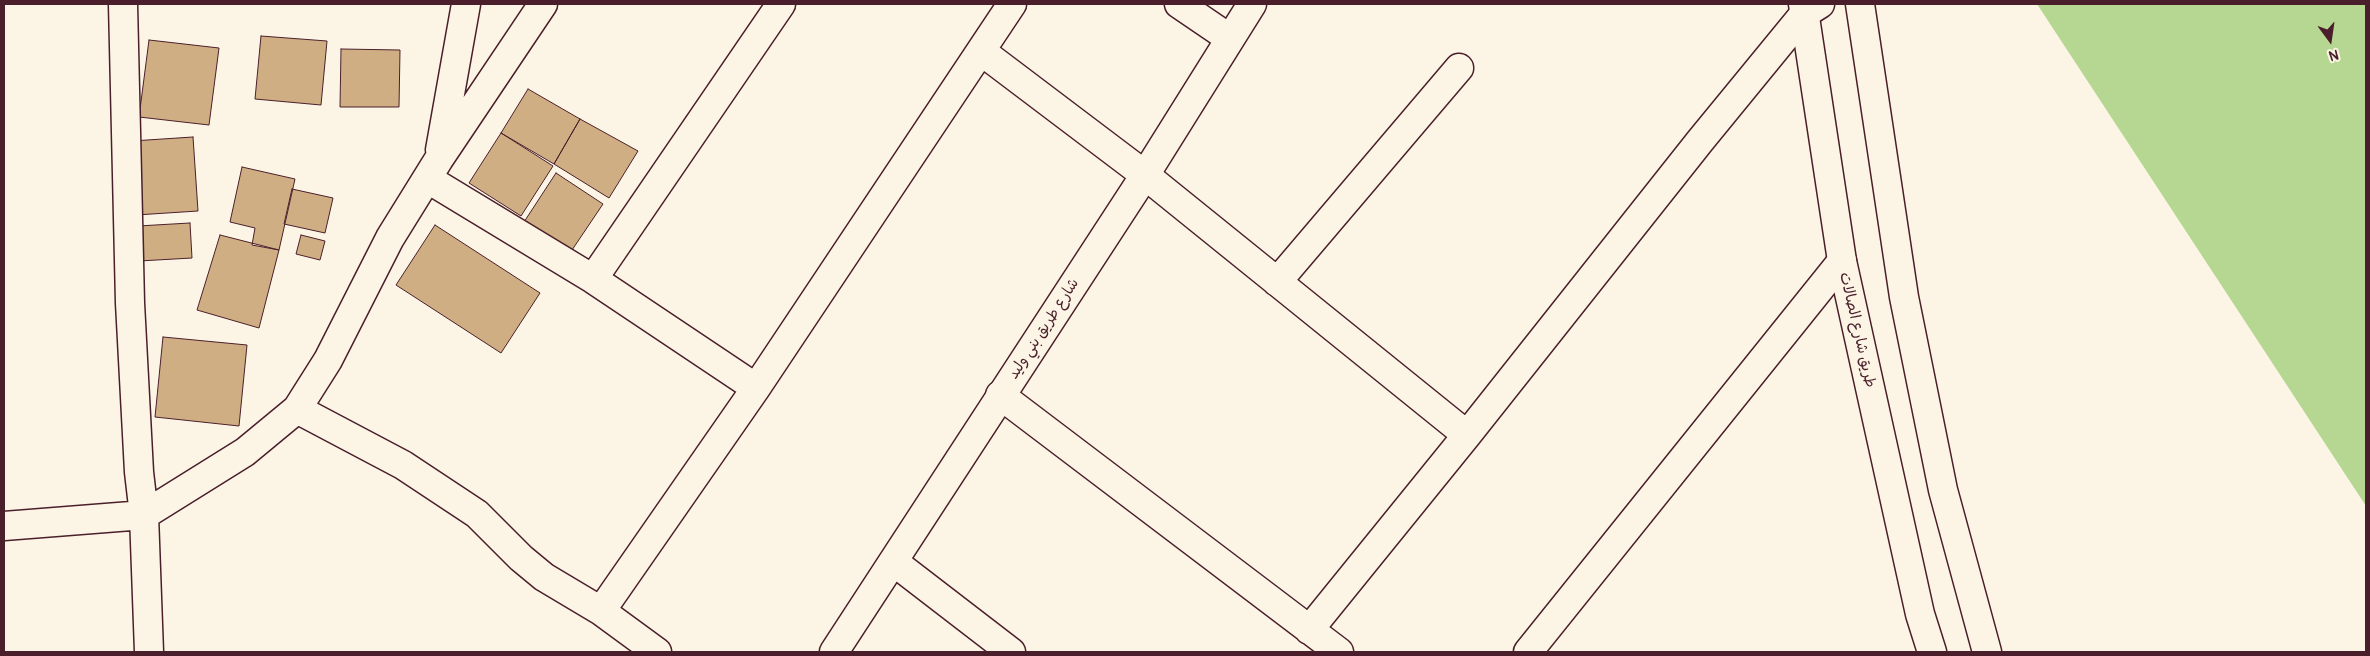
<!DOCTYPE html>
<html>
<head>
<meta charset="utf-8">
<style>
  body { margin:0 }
  #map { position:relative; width:2370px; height:656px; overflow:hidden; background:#fcf5e5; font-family:Pangolin,sans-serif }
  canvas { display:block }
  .frame { position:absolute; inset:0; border:5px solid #4a1f2b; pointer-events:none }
  .north { position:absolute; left:2305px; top:15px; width:50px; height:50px; -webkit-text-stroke:4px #fcf5e5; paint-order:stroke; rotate:166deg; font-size:14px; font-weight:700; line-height:20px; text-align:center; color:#4a1f2b }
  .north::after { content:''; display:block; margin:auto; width:18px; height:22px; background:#4a1f2b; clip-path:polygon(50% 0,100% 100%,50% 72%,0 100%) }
</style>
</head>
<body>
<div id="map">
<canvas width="2370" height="656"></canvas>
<div class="frame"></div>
<div class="north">N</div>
</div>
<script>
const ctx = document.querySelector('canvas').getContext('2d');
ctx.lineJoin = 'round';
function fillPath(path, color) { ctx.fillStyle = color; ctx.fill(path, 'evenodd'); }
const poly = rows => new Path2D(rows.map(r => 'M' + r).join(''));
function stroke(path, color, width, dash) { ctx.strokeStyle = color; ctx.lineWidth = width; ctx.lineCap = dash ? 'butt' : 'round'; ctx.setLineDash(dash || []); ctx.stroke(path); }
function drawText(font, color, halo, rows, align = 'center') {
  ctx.font = font + ' Pangolin,"Playpen Sans Arabic",sans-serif'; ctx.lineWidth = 4.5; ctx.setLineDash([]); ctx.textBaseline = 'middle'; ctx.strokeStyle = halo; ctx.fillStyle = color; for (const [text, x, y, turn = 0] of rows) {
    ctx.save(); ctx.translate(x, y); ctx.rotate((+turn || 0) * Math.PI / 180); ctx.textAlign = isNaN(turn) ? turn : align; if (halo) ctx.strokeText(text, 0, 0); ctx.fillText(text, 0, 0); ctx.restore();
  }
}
fillPath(poly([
  [2037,4,2366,4,2366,506]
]), '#b6d791');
const building = poly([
  [261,36,327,41,321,105,255,99,261,36],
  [149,40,219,48,209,125,139,117,149,40],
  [341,49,400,50,399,107,340,107,341,49],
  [528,89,580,119,554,164,501,133,528,89],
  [580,119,638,151,609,198,554,164,580,119],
  [501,133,553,166,521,216,469,183,501,133],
  [193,137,198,211,136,215,132,141,193,137],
  [242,167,295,179,279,250,252,245,255,228,230,222,242,167],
  [556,173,603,204,570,253,524,222,556,173],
  [292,189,333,198,325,233,284,224,292,189],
  [190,223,192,258,139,261,138,226,190,223],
  [435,225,540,293,501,353,396,285,435,225],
  [220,235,279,250,259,328,197,310,220,235],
  [301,235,325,241,320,260,296,254,301,235],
  [163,337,247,345,239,426,155,417,163,337]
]);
fillPath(building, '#d0ae83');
stroke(building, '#4a1f2b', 1);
const street = poly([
  [123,4,130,303,139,472,144,515,149,652],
  [1179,4,1229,38],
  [981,51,1145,175,1467,435],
  [440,150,466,4],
  [428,179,593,279,756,388],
  [593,279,781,4],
  [1277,282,1459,68],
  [1000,395,1339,652],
  [297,409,403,465,477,514,521,558,544,577,601,611,657,652],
  [4,526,144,515,245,452,297,409,328,360,390,238,439,159,543,4],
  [894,562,1011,652],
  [601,611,756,388,1012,4],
  [1309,630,1467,435,1700,141,1804,14,1820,4],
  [1528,652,1842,261]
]);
const secondary = poly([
  [1803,4,1842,261,1920,614,1932,652],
  [1860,4,1904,297,1943,490,1987,652]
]);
const primary = poly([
  [834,652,1145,175,1252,4]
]);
stroke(street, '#4a1f2b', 31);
stroke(secondary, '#4a1f2b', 31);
stroke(primary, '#4a1f2b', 31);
stroke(street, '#fcf5e5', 28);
stroke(secondary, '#fcf5e5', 28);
stroke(primary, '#fcf5e5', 28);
drawText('15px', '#4a1f2b', '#fcf5e5', [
  ["شارع طريق بني وليد",1044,329,-57],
  ["طريق شارع الصالات",1857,330,77]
]);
</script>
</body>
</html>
